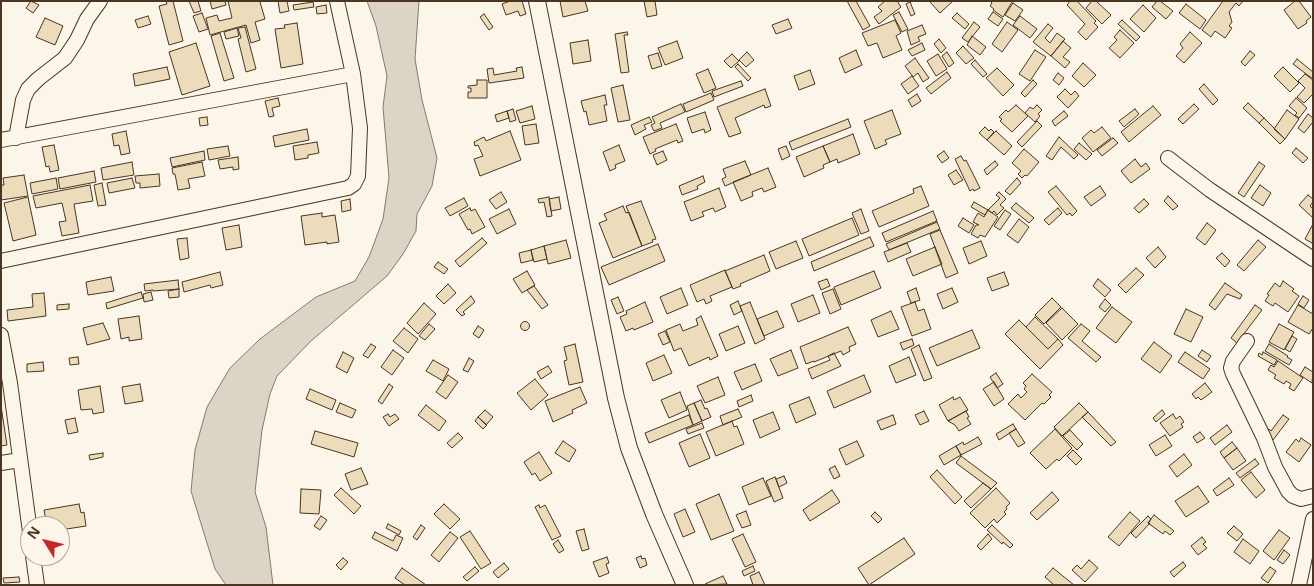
<!DOCTYPE html>
<html>
<head>
<meta charset="utf-8">
<style>
  body { margin:0 }
  #map { position:relative; width:1314px; height:586px; overflow:hidden; background:#fbf6e9; font-family:"Open Sans",sans-serif }
  canvas { display:block }
  .frame { position:absolute; inset:0; border:2px solid #4a3520; pointer-events:none }
  .north { position:absolute; left:20px; top:516px; width:50px; height:50px; box-sizing:border-box; background:#fbf6e9; border:1px solid #b4a999; border-radius:50%; rotate:306deg; font-size:14px; font-weight:700; line-height:20px; text-align:center; color:#4a3520 }
  .north::after { content:''; display:block; margin:auto; width:18px; height:22px; background:#c62828; clip-path:polygon(50% 0,100% 100%,50% 72%,0 100%) }
</style>
</head>
<body>
<div id="map">
<canvas width="1314" height="586"></canvas>
<div class="frame"></div>
<div class="north">N</div>
</div>
<script>
const ctx = document.querySelector('canvas').getContext('2d');
ctx.lineJoin = 'round';
function fillPath(path, color) { ctx.fillStyle = color; ctx.fill(path, 'evenodd'); }
const poly = rows => new Path2D(rows.map(r => 'M' + r).join(''));
function stroke(path, color, width, dash) { ctx.strokeStyle = color; ctx.lineWidth = width; ctx.lineCap = dash ? 'butt' : 'round'; ctx.setLineDash(dash || []); ctx.stroke(path); }
const water = poly([
  [367,1,419,1,415,59,422,100,437,158,432,186,417,214,416,231,403,254,387,276,311,341,277,376,270,394,262,430,255,492,266,527,273,585,226,585,215,569,191,491,195,450,207,407,230,368,260,339,316,297,355,281,369,257,383,219,389,178,383,107,387,76,376,26,367,1]
]);
fillPath(water, '#dcd4c6');
stroke(water, '#887966', 1);
const building = poly([
  [31,1,39,5,33,13,26,8,31,1],
  [166,1,173,1,183,41,169,45,159,6,167,4,166,1],
  [189,1,198,1,201,11,194,13,189,1],
  [210,1,225,1,226,5,212,9,210,1],
  [228,1,262,1,260,2,265,19,255,22,260,40,251,43,246,25,210,35,206,18,217,15,219,21,232,18,228,1],
  [278,1,287,1,289,11,280,13,278,1],
  [510,1,522,1,526,14,520,16,518,11,506,15,502,4,510,1],
  [560,1,585,1,588,11,563,17,560,1],
  [644,1,655,1,657,15,647,17,644,1],
  [847,1,856,1,870,26,863,30,847,1],
  [885,1,897,1,901,7,879,24,874,17,882,11,878,7,885,1],
  [929,1,953,1,940,13,929,1],
  [990,1,1011,1,1012,2,1003,17,993,10,994,9,990,6,992,3,990,1],
  [1070,1,1077,1,1096,21,1094,23,1098,27,1086,40,1078,32,1085,24,1067,5,1070,1],
  [1090,1,1096,1,1111,15,1102,24,1086,8,1091,2,1090,1],
  [1157,1,1160,1,1173,11,1166,19,1152,7,1157,1],
  [1223,1,1243,1,1239,6,1236,3,1229,12,1232,22,1229,26,1232,28,1225,38,1215,31,1211,37,1202,30,1223,1],
  [1295,1,1299,1,1311,17,1306,21,1307,23,1298,29,1284,10,1295,1],
  [313,2,314,7,294,10,293,5,313,2],
  [910,2,915,14,911,16,906,4,910,2],
  [1013,3,1023,10,1015,21,1005,15,1013,3],
  [1186,4,1206,20,1200,29,1179,13,1186,4],
  [326,5,327,13,317,14,316,7,326,5],
  [1143,5,1156,18,1144,32,1130,19,1143,5],
  [899,12,908,29,902,32,893,15,899,12],
  [993,12,1003,19,998,26,988,19,993,12],
  [202,13,208,29,199,32,193,16,202,13],
  [957,13,969,24,965,29,952,18,957,13],
  [484,14,493,27,489,30,480,17,484,14],
  [148,16,151,24,138,28,135,20,148,16],
  [1020,16,1037,29,1030,38,1013,25,1020,16],
  [45,18,63,26,55,45,36,37,45,18],
  [788,19,792,28,776,34,772,25,788,19],
  [895,20,901,33,896,36,902,50,883,58,877,43,868,46,862,33,895,20],
  [1122,20,1140,37,1136,41,1118,24,1122,20],
  [974,22,980,27,968,42,962,38,974,22],
  [1007,22,1018,30,1002,52,992,44,1007,22],
  [297,23,303,64,281,68,275,29,285,28,284,25,297,23],
  [1048,24,1053,28,1045,38,1050,43,1057,33,1065,39,1051,56,1033,42,1048,24],
  [922,25,926,34,918,37,920,41,911,45,907,31,922,25],
  [245,27,256,69,246,72,238,39,241,38,238,28,245,27],
  [237,28,239,36,226,39,224,32,237,28],
  [1120,30,1134,43,1120,58,1109,48,1117,40,1114,37,1120,30],
  [627,32,628,35,624,35,629,72,621,73,615,34,627,32],
  [1190,32,1202,43,1184,63,1176,56,1183,48,1180,44,1190,32],
  [220,33,234,78,224,81,211,36,220,33],
  [972,36,986,47,980,55,967,45,972,36],
  [939,39,946,48,941,53,934,44,939,39],
  [588,40,591,61,573,64,570,43,588,40],
  [677,41,683,58,665,65,658,48,677,41],
  [1063,41,1071,48,1063,57,1070,62,1065,68,1051,56,1063,41],
  [196,43,210,86,182,95,169,52,196,43],
  [922,43,925,50,912,56,908,50,922,43],
  [963,46,974,58,966,64,956,53,963,46],
  [856,50,862,65,845,73,839,58,856,50],
  [1035,50,1046,57,1030,81,1019,74,1035,50],
  [1250,51,1255,55,1245,66,1241,62,1250,51],
  [747,52,754,60,746,67,739,60,747,52],
  [947,52,954,63,949,67,942,56,947,52],
  [658,53,662,66,652,69,648,56,658,53],
  [732,54,739,61,731,68,724,61,732,54],
  [938,54,947,69,936,76,927,61,938,54],
  [915,58,929,78,923,82,918,73,913,77,905,66,915,58],
  [1297,59,1313,72,1313,79,1293,64,1297,59],
  [975,60,987,74,983,77,971,64,975,60],
  [1083,63,1096,75,1084,87,1072,76,1083,63],
  [738,64,751,78,748,81,735,67,738,64],
  [167,67,170,79,135,86,133,74,167,67],
  [522,67,524,78,489,83,487,69,493,68,494,75,517,71,516,68,522,67],
  [1283,67,1299,83,1290,92,1274,76,1283,67],
  [997,68,1014,85,1003,96,986,78,997,68],
  [708,69,716,88,704,93,696,74,708,69],
  [810,70,815,84,799,90,794,76,810,70],
  [947,72,951,78,931,94,926,88,947,72],
  [1058,73,1064,78,1059,85,1053,80,1058,73],
  [1305,74,1313,80,1313,94,1304,103,1297,97,1305,88,1298,81,1305,74],
  [912,76,919,86,908,94,901,84,912,76],
  [477,80,487,80,487,98,468,98,468,92,471,92,471,88,468,88,468,86,477,85,477,80],
  [1033,80,1037,84,1025,97,1021,93,1033,80],
  [741,81,743,86,714,97,712,91,741,81],
  [1204,84,1218,100,1213,105,1199,89,1204,84],
  [623,85,630,120,618,122,611,88,623,85],
  [765,89,771,106,765,108,764,105,735,118,741,133,729,137,717,107,765,89],
  [1065,89,1071,95,1075,91,1079,96,1068,108,1057,97,1065,89],
  [711,93,714,100,686,112,683,104,711,93],
  [917,94,921,101,912,107,908,100,917,94],
  [605,95,607,105,604,105,607,121,589,125,586,111,584,112,581,101,605,95],
  [278,98,280,106,272,108,274,116,269,117,265,101,278,98],
  [1296,98,1307,108,1299,118,1295,115,1297,113,1289,106,1296,98],
  [1248,103,1264,118,1259,123,1243,108,1248,103],
  [681,104,685,112,660,123,662,128,654,131,651,125,655,123,652,117,681,104],
  [1194,104,1199,109,1183,124,1178,119,1194,104],
  [1016,105,1028,116,1012,132,1000,121,1002,119,999,117,1006,110,1008,112,1016,105],
  [1037,105,1042,110,1038,114,1040,116,1035,122,1025,113,1030,107,1033,109,1037,105],
  [532,106,535,119,520,123,516,111,532,106],
  [1153,106,1161,115,1129,142,1121,132,1153,106],
  [513,109,516,120,510,122,507,111,513,109],
  [1135,109,1139,114,1124,127,1119,121,1135,109],
  [892,110,901,134,885,140,887,144,875,149,864,121,892,110],
  [1287,110,1299,119,1285,139,1274,129,1287,110],
  [507,111,509,118,497,122,495,115,507,111],
  [1064,111,1068,116,1055,126,1052,121,1064,111],
  [705,112,711,130,705,133,704,129,692,133,687,118,705,112],
  [1308,114,1313,118,1313,122,1304,133,1298,128,1308,114],
  [207,117,208,125,200,126,199,118,207,117],
  [649,117,652,122,644,125,646,129,635,135,631,125,649,117],
  [1264,118,1285,139,1280,144,1259,123,1264,118],
  [848,119,851,127,792,150,789,142,848,119],
  [1037,121,1042,126,1022,147,1017,142,1037,121],
  [536,124,539,143,525,145,522,126,536,124],
  [676,124,683,141,678,143,677,140,655,149,656,151,650,154,643,137,676,124],
  [985,127,989,131,991,129,994,132,987,140,979,133,985,127],
  [1102,127,1111,138,1093,152,1082,138,1091,130,1094,133,1102,127],
  [307,129,309,140,275,147,273,136,307,129],
  [126,131,130,153,121,155,119,145,114,146,112,134,126,131],
  [510,131,521,160,480,176,474,159,483,156,478,145,475,146,474,142,484,137,486,141,510,131],
  [996,131,1012,146,1004,155,987,140,996,131],
  [853,134,860,154,838,163,837,159,830,162,823,146,853,134],
  [1059,137,1078,155,1074,159,1061,147,1052,160,1046,156,1059,137],
  [1113,138,1118,143,1102,156,1097,150,1113,138],
  [317,142,319,153,308,155,308,158,295,160,293,146,317,142],
  [1079,143,1092,154,1086,160,1074,149,1079,143],
  [54,145,59,170,50,172,49,166,46,167,42,147,54,145],
  [619,145,625,161,615,165,616,168,610,171,603,152,619,145],
  [228,146,230,156,209,160,207,149,228,146],
  [786,146,790,156,782,160,778,149,786,146],
  [823,146,830,162,823,165,824,168,804,177,796,157,823,146],
  [1296,148,1308,158,1303,163,1292,153,1296,148],
  [1024,149,1039,162,1027,176,1025,175,1022,178,1018,174,1021,171,1012,163,1024,149],
  [204,151,205,160,172,167,170,158,204,151],
  [663,151,667,160,657,165,653,155,663,151],
  [944,151,949,158,942,163,937,156,944,151],
  [961,156,964,161,966,160,980,188,974,191,973,189,970,191,955,159,961,156],
  [238,157,239,169,233,170,233,167,220,169,218,160,238,157],
  [1135,159,1141,167,1146,163,1150,169,1131,183,1121,171,1135,159],
  [745,161,751,175,725,186,722,179,726,177,723,169,745,161],
  [995,161,998,165,987,175,984,170,995,161],
  [132,162,134,175,103,180,101,168,132,162],
  [202,162,205,176,188,179,190,188,178,190,175,174,173,174,172,168,202,162],
  [1259,162,1265,166,1244,197,1238,193,1259,162],
  [768,168,776,187,764,192,762,188,752,192,753,196,741,201,733,182,768,168],
  [956,170,963,180,954,185,948,175,956,170],
  [94,171,96,182,60,189,58,178,94,171],
  [159,174,160,186,140,188,140,183,136,183,135,176,159,174],
  [24,175,28,196,1,200,1,185,4,185,3,178,24,175],
  [703,176,705,182,697,186,698,189,682,195,679,186,703,176],
  [56,178,58,189,32,194,30,183,56,178],
  [132,178,135,188,109,193,107,183,132,178],
  [1017,178,1021,183,1010,195,1005,191,1017,178],
  [102,183,106,205,98,206,94,185,102,183],
  [90,185,93,201,74,204,79,233,62,236,59,222,66,221,62,203,36,208,33,196,90,185],
  [1260,185,1271,193,1263,206,1251,198,1260,185],
  [921,186,929,206,879,227,872,211,914,193,913,189,921,186],
  [1056,186,1077,211,1072,216,1070,213,1067,215,1048,192,1056,186],
  [1100,186,1106,195,1091,206,1084,197,1100,186],
  [719,188,726,207,715,212,713,208,702,212,704,216,691,221,684,202,719,188],
  [501,192,507,202,496,209,489,200,501,192],
  [999,192,1006,199,1000,205,1004,208,997,215,994,211,992,213,988,210,1000,198,996,195,999,192],
  [1308,195,1313,199,1313,202,1310,206,1313,209,1313,218,1299,205,1308,195],
  [1168,196,1178,206,1173,210,1164,201,1168,196],
  [28,197,36,235,13,241,4,203,28,197],
  [549,197,552,216,547,217,544,202,539,203,538,199,549,197],
  [559,197,561,209,551,211,549,199,559,197],
  [464,198,468,206,450,216,445,208,464,198],
  [350,199,351,210,342,212,341,201,350,199],
  [1144,199,1149,204,1139,213,1134,208,1144,199],
  [641,201,656,239,652,240,653,242,642,246,626,206,641,201],
  [974,202,988,210,985,215,971,207,974,202],
  [1016,203,1034,218,1029,223,1011,208,1016,203],
  [623,206,626,213,629,212,642,246,613,258,599,223,607,220,604,214,623,206],
  [470,208,471,211,475,209,485,227,472,234,470,229,468,230,459,214,470,208],
  [1058,208,1062,213,1049,225,1044,220,1058,208],
  [509,209,516,224,497,234,489,219,509,209],
  [861,209,869,231,861,234,852,213,861,209],
  [988,210,998,217,985,237,980,235,978,238,971,234,976,225,979,225,973,222,978,213,984,217,988,210],
  [1005,210,1011,214,1000,230,994,226,1005,210],
  [933,211,937,221,886,242,882,233,933,211],
  [322,213,322,217,335,215,339,242,327,244,327,242,305,245,301,216,322,213],
  [852,218,859,235,809,256,802,239,852,218],
  [963,218,974,225,969,233,958,226,963,218],
  [1019,219,1029,227,1018,243,1007,235,1019,219],
  [937,222,940,229,889,250,886,244,937,222],
  [1207,223,1216,230,1205,245,1196,238,1207,223],
  [1313,224,1313,243,1312,243,1305,239,1313,224],
  [239,225,242,247,226,250,222,228,239,225],
  [940,230,958,273,946,278,930,234,940,230],
  [870,237,874,246,814,271,811,262,870,237],
  [187,238,189,258,180,260,177,239,187,238],
  [482,238,487,243,460,267,455,261,482,238],
  [566,240,571,258,548,264,544,246,566,240],
  [1258,240,1266,247,1244,271,1237,265,1258,240],
  [796,241,803,258,776,269,769,252,796,241],
  [981,241,987,256,969,264,963,248,981,241],
  [907,243,911,252,888,262,884,252,907,243],
  [658,244,665,261,609,285,601,267,658,244],
  [544,246,547,259,534,262,531,250,544,246],
  [935,247,942,264,913,276,906,259,935,247],
  [1158,247,1166,257,1155,268,1146,258,1158,247],
  [531,250,533,260,521,263,519,253,531,250],
  [1222,253,1230,261,1225,267,1216,258,1222,253],
  [764,255,770,271,740,284,741,286,733,289,725,271,764,255],
  [438,262,448,269,444,274,434,267,438,262],
  [1136,268,1144,275,1126,293,1118,285,1136,268],
  [725,270,732,287,710,296,712,301,706,304,704,299,697,302,690,285,725,270],
  [527,271,535,285,522,293,513,279,527,271],
  [874,271,881,288,841,305,834,287,874,271],
  [220,272,223,285,211,288,210,285,184,292,182,282,220,272],
  [1004,272,1009,285,992,291,987,278,1004,272],
  [111,277,114,291,88,295,86,282,111,277],
  [827,279,830,286,821,290,818,282,827,279],
  [1098,279,1111,290,1105,297,1093,286,1098,279],
  [178,280,179,289,153,291,153,290,145,291,144,284,178,280],
  [1283,281,1294,289,1292,291,1299,296,1288,312,1275,303,1273,306,1265,301,1269,295,1267,294,1275,283,1280,287,1283,281],
  [1225,283,1242,295,1240,299,1227,294,1215,310,1209,305,1225,283],
  [448,284,456,293,444,304,436,296,448,284],
  [534,286,548,305,542,309,527,290,534,286],
  [681,288,688,305,667,314,660,297,681,288],
  [916,288,920,300,911,303,907,292,916,288],
  [952,288,958,302,943,309,937,294,952,288],
  [179,289,179,297,169,298,168,291,179,289],
  [833,289,841,309,830,314,822,293,833,289],
  [141,292,143,298,107,309,106,303,141,292],
  [151,292,153,300,144,302,143,294,151,292],
  [44,293,46,316,8,321,7,310,33,307,32,294,44,293],
  [813,295,820,313,798,322,791,304,813,295],
  [471,296,475,302,463,312,465,314,462,316,456,310,471,296],
  [1303,296,1309,300,1304,308,1298,304,1303,296],
  [618,297,624,311,617,314,611,300,618,297],
  [1052,298,1061,307,1044,324,1035,315,1052,298],
  [1105,299,1111,305,1105,312,1099,307,1105,299],
  [738,301,742,311,734,315,730,305,738,301],
  [645,302,653,322,634,330,633,328,626,331,620,317,627,314,626,311,645,302],
  [750,302,765,339,755,344,740,306,750,302],
  [915,302,918,311,924,309,931,329,912,336,901,307,915,302],
  [424,303,436,314,418,334,407,323,424,303],
  [69,304,69,309,57,310,57,305,69,304],
  [1255,305,1262,310,1237,343,1231,338,1255,305],
  [1298,305,1313,314,1313,328,1309,334,1288,322,1298,305],
  [1112,307,1132,322,1116,343,1096,328,1112,307],
  [1062,308,1078,324,1062,340,1046,323,1062,308],
  [1186,309,1203,317,1191,342,1174,334,1186,309],
  [777,311,784,327,764,336,757,319,777,311],
  [891,311,899,329,878,337,871,320,891,311],
  [139,316,142,339,129,341,129,337,121,339,118,319,139,316],
  [701,316,718,356,710,360,709,357,689,366,681,348,674,351,666,330,680,324,683,331,698,325,696,319,701,316],
  [1035,317,1058,339,1048,349,1026,327,1035,317],
  [1019,320,1048,349,1058,339,1063,345,1040,369,1005,334,1019,320],
  '520.5 326a4.5 4.5 0 1 1 9 0a4.5 4.5 0 1 1-9 0Z',
  [103,323,110,339,87,345,83,328,103,323],
  [429,324,435,329,425,340,419,336,429,324],
  [1081,324,1090,331,1082,341,1101,357,1096,362,1068,338,1081,324],
  [1279,324,1294,332,1284,350,1269,342,1279,324],
  [478,326,484,330,479,338,473,334,478,326],
  [738,326,745,343,726,351,719,334,738,326],
  [848,327,856,344,849,347,850,351,843,355,841,351,814,362,814,361,806,364,800,347,848,327],
  [404,328,418,339,408,353,393,341,404,328],
  [972,330,980,348,937,366,929,348,972,330],
  [665,331,670,342,663,345,658,334,665,331],
  [1292,336,1297,339,1290,352,1285,349,1292,336],
  [912,339,914,345,903,350,900,343,912,339],
  [1154,342,1172,356,1160,373,1141,359,1154,342],
  [371,344,376,347,368,358,363,355,371,344],
  [575,344,583,382,569,385,564,361,567,360,564,347,575,344],
  [1269,344,1288,356,1287,357,1292,360,1289,365,1265,351,1269,344],
  [919,345,932,378,924,381,911,349,919,345],
  [393,350,404,358,392,375,381,367,393,350],
  [791,350,798,368,778,376,770,359,791,350],
  [1202,350,1211,356,1207,362,1198,356,1202,350],
  [343,352,354,358,347,373,336,367,343,352],
  [1185,352,1210,369,1203,379,1178,362,1185,352],
  [1263,352,1277,360,1274,365,1258,356,1259,353,1262,355,1263,352],
  [834,353,841,366,812,379,808,369,830,360,828,356,834,353],
  [664,355,672,373,653,381,646,363,664,355],
  [78,357,79,364,70,365,69,358,78,357],
  [909,357,916,375,896,383,889,366,909,357],
  [469,358,474,361,468,372,463,370,469,358],
  [433,360,449,369,443,381,426,371,433,360],
  [1278,361,1303,378,1294,391,1289,388,1291,384,1286,381,1284,384,1274,378,1276,375,1268,370,1271,365,1274,367,1278,361],
  [43,362,44,371,27,372,27,364,43,362],
  [755,364,762,381,742,390,734,372,755,364],
  [548,366,552,372,541,379,537,372,548,366],
  [1305,367,1313,372,1312,383,1300,375,1305,367],
  [996,373,1003,384,997,388,990,377,996,373],
  [1032,374,1052,392,1049,395,1051,397,1044,404,1042,403,1025,420,1008,404,1018,394,1021,398,1027,392,1024,389,1026,386,1023,383,1032,374],
  [448,375,458,382,446,399,436,392,448,375],
  [864,375,871,392,834,408,827,391,864,375],
  [718,377,725,395,705,403,697,386,718,377],
  [535,379,548,395,531,410,517,393,535,379],
  [994,382,1004,399,994,406,983,389,994,382],
  [1205,383,1212,392,1201,400,1198,397,1196,399,1192,394,1205,383],
  [140,384,143,401,125,404,122,387,140,384],
  [389,384,393,387,382,404,378,401,389,384],
  [100,386,104,412,93,414,92,409,81,410,78,390,100,386],
  [580,387,587,403,572,410,573,413,553,422,545,401,580,387],
  [310,389,336,400,332,410,306,399,310,389],
  [680,392,687,410,669,418,661,400,680,392],
  [751,395,753,401,739,407,737,401,751,395],
  [809,397,816,414,796,423,789,405,809,397],
  [953,397,954,400,960,397,968,410,948,421,939,405,953,397],
  [701,400,705,409,707,408,711,417,702,421,694,403,701,400],
  [340,403,356,410,352,418,336,412,340,403],
  [694,403,702,421,693,425,687,406,694,403],
  [1079,403,1088,412,1062,436,1054,427,1079,403],
  [426,405,446,421,439,431,418,415,426,405],
  [1,406,7,445,1,446,1,406],
  [738,409,742,417,723,425,720,416,738,409],
  [485,410,493,417,486,425,478,417,485,410],
  [1162,410,1165,414,1156,422,1153,418,1162,410],
  [924,411,929,421,920,425,915,415,924,411],
  [966,411,969,417,967,418,971,424,959,431,955,425,948,421,966,411],
  [773,412,780,429,760,438,753,420,773,412],
  [1088,412,1116,442,1111,446,1082,417,1088,412],
  [388,414,390,417,395,414,399,419,389,426,383,417,388,414],
  [1173,414,1176,419,1180,416,1184,422,1181,424,1183,427,1170,436,1160,423,1173,414],
  [689,415,693,425,649,443,645,433,689,415],
  [893,415,896,424,881,430,877,421,893,415],
  [1283,415,1289,419,1273,440,1265,434,1269,429,1271,431,1283,415],
  [478,417,487,425,483,429,475,421,478,417],
  [75,418,78,432,68,434,65,420,75,418],
  [732,421,734,427,737,426,744,444,716,456,706,432,732,421],
  [702,423,704,428,688,434,686,429,702,423],
  [1013,424,1016,429,999,440,996,434,1013,424],
  [1227,425,1232,432,1215,445,1210,438,1227,425],
  [1016,429,1025,443,1018,447,1009,433,1016,429],
  [1055,429,1072,448,1059,461,1057,459,1046,469,1030,453,1055,429],
  [1070,430,1083,444,1077,450,1063,436,1070,430],
  [315,431,358,443,354,457,311,444,315,431],
  [1200,432,1205,438,1197,443,1193,437,1200,432],
  [458,433,463,438,452,448,447,443,458,433],
  [700,434,710,458,689,467,679,443,700,434],
  [1165,435,1172,446,1156,456,1149,445,1165,435],
  [978,437,982,444,961,455,956,446,963,442,964,445,978,437],
  [1301,438,1311,445,1299,462,1286,452,1296,439,1299,442,1301,438],
  [563,441,576,450,569,462,555,453,563,441],
  [857,441,864,456,846,465,839,449,857,441],
  [1232,442,1237,448,1224,458,1220,452,1232,442],
  [956,446,961,455,944,465,939,456,956,446],
  [1237,448,1246,461,1233,470,1224,458,1237,448],
  [1073,450,1082,459,1076,465,1067,456,1073,450],
  [539,452,552,473,540,481,535,473,532,475,524,462,539,452],
  [103,453,103,457,90,460,89,455,103,453],
  [1184,454,1192,465,1177,477,1169,466,1184,454],
  [961,456,997,483,991,489,956,463,961,456],
  [1255,459,1259,464,1240,478,1236,473,1255,459],
  [835,466,840,476,834,479,829,469,835,466],
  [361,468,368,484,351,490,345,474,361,468],
  [937,470,962,497,955,504,930,477,937,470],
  [1251,472,1265,490,1256,498,1241,480,1251,472],
  [784,476,787,483,779,487,776,479,784,476],
  [775,477,783,498,774,502,766,481,775,477],
  [763,478,771,496,749,505,742,487,763,478],
  [1229,478,1234,485,1217,496,1213,490,1229,478],
  [983,483,991,489,971,508,964,501,983,483],
  [1198,486,1209,502,1186,517,1175,501,1198,486],
  [341,488,361,506,354,514,334,495,341,488],
  [996,488,1010,503,1006,507,1007,509,1004,512,1006,514,997,523,994,519,985,528,970,513,996,488],
  [301,489,321,490,319,514,300,513,301,489],
  [832,490,840,502,810,521,803,510,832,490],
  [1052,492,1059,500,1037,520,1030,513,1052,492],
  [719,494,734,531,711,540,696,504,719,494],
  [79,504,81,513,84,512,86,526,60,530,60,526,47,526,44,510,79,504],
  [444,504,460,519,450,529,434,514,444,504],
  [539,505,540,508,545,505,561,536,552,540,535,507,539,505],
  [685,509,695,532,683,537,674,514,685,509],
  [746,511,751,525,742,528,736,515,746,511],
  [875,512,882,519,878,523,871,516,875,512],
  [1130,512,1140,521,1119,546,1108,537,1130,512],
  [1154,515,1174,531,1170,535,1165,531,1163,534,1148,523,1154,515],
  [321,516,327,520,320,530,314,526,321,516],
  [1148,516,1151,519,1148,523,1150,523,1136,538,1131,533,1148,516],
  [388,524,401,531,399,535,386,528,388,524],
  [421,525,425,528,417,540,413,537,421,525],
  [992,525,1013,545,1010,548,1003,542,1002,544,987,530,992,525],
  [1234,526,1243,534,1237,541,1227,533,1234,526],
  [584,529,589,549,582,551,576,531,584,529],
  [1279,530,1290,538,1274,560,1263,551,1279,530],
  [470,531,491,563,481,569,460,537,470,531],
  [375,532,393,541,396,535,403,538,397,551,372,538,375,532],
  [450,532,458,538,439,562,431,555,450,532],
  [743,534,756,562,745,567,732,539,743,534],
  [988,534,992,539,981,550,977,546,988,534],
  [1202,537,1206,542,1203,544,1207,548,1198,555,1191,546,1202,537],
  [904,538,915,554,869,585,858,568,904,538],
  [1243,539,1259,551,1250,564,1234,552,1243,539],
  [558,540,564,550,559,553,553,544,558,540],
  [1284,550,1290,555,1283,564,1277,560,1284,550],
  [641,556,642,559,645,558,647,565,640,568,636,558,641,556],
  [607,557,609,563,606,564,609,573,599,577,593,562,607,557],
  [343,558,348,562,341,570,336,565,343,558],
  [1089,560,1098,568,1085,582,1072,570,1077,565,1081,569,1089,560],
  [1183,562,1186,566,1174,577,1170,572,1183,562],
  [504,563,509,569,498,578,493,572,504,563],
  [753,566,755,571,744,576,742,571,753,566],
  [475,567,479,571,467,581,463,577,475,567],
  [1270,567,1276,571,1268,583,1261,578,1270,567],
  [402,568,426,585,405,585,395,578,402,568],
  [1053,568,1074,585,1054,585,1045,577,1053,568],
  [759,572,765,585,753,585,750,576,759,572],
  [723,576,727,584,705,585,705,584,723,576],
  [19,577,20,582,4,583,3,578,19,577]
]);
fillPath(building, '#ecdcbc');
stroke(building, '#4a3520', 1);
const minor = poly([
  [16,138,23,100,28,89,38,79,65,58,77,40,87,19,100,1],
  [1,140,353,74],
  [1168,158,1210,190,1313,259],
  [1,261,348,188,354,184,358,176,360,128,353,74,337,1],
  [1,335,10,383,30,532],
  [1247,341,1233,361,1231,368,1233,374,1264,438,1275,467,1288,491,1293,496,1301,499,1313,496],
  [1,463,20,460],
  [33,556,37,585],
  [1299,585,1313,519]
]);
const major = poly([
  [537,1,616,398,629,448,654,514,685,585]
]);
stroke(minor, '#4a3520', 16);
stroke(major, '#4a3520', 18);
stroke(minor, '#fbf6e9', 14);
stroke(major, '#fbf6e9', 16);
</script>
</body>
</html>
